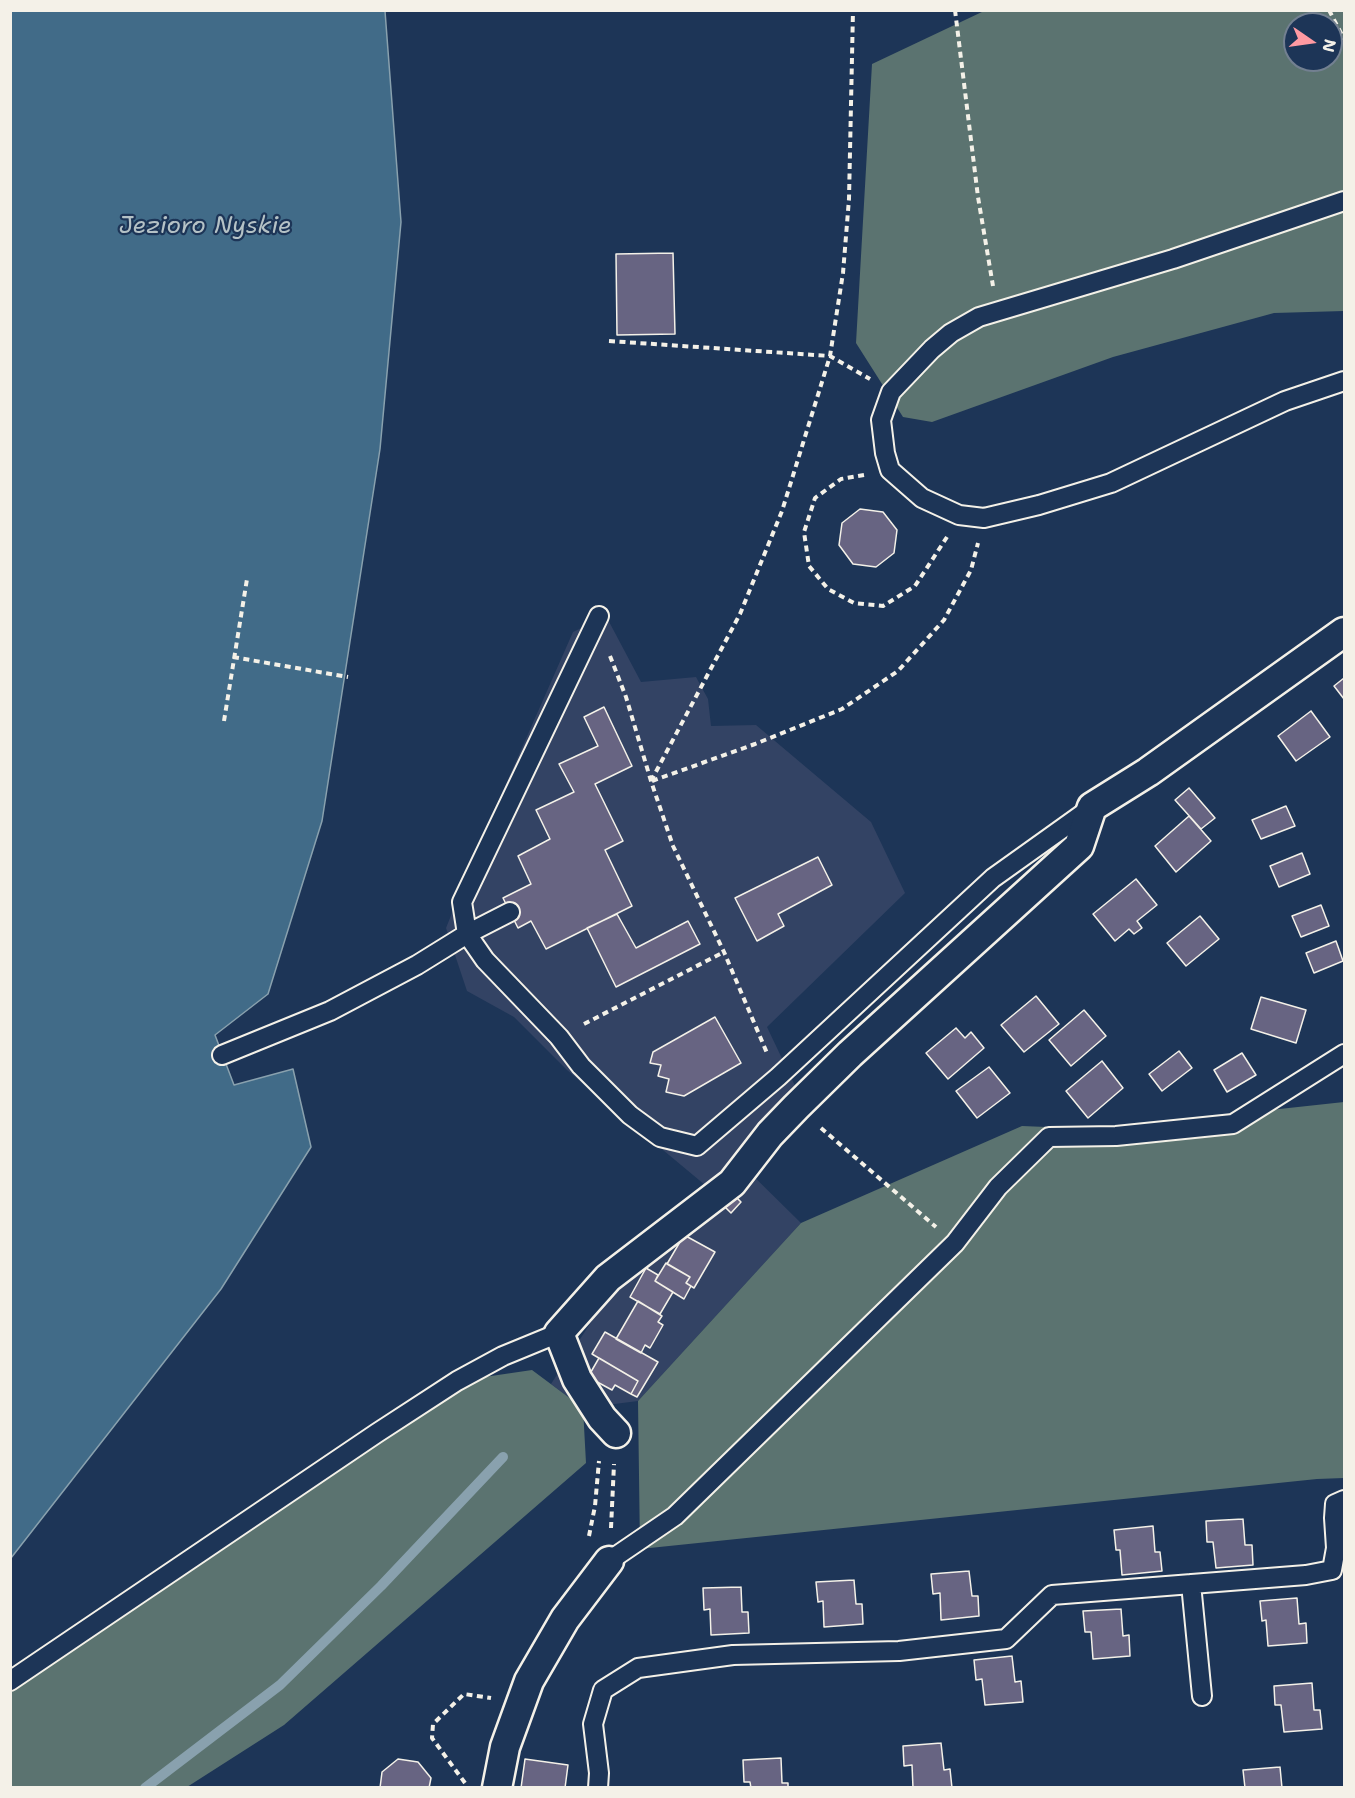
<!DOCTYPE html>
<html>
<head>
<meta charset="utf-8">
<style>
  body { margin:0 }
  #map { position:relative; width:1355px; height:1798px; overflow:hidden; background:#1d3557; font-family:"Shantell Sans",sans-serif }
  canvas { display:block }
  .frame { position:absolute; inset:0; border:12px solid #f4f1e8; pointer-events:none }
  .north { position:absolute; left:1283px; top:12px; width:60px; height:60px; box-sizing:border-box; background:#1d3557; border:2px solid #738091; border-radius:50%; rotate:103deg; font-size:16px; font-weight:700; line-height:24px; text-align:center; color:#f4f1e8 }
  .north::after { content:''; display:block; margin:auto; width:21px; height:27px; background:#ff9aa2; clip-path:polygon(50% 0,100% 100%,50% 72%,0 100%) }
</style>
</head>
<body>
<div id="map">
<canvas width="1355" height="1798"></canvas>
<div class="frame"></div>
<div class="north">N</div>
</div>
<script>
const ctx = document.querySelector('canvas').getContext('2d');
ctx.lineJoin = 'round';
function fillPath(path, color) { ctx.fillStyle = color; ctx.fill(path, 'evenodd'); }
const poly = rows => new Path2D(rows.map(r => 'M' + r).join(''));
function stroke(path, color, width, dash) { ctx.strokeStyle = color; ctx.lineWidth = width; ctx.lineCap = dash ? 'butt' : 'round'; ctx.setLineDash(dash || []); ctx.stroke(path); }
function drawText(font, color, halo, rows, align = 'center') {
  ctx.font = font + ' "Shantell Sans",sans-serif'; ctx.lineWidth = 4.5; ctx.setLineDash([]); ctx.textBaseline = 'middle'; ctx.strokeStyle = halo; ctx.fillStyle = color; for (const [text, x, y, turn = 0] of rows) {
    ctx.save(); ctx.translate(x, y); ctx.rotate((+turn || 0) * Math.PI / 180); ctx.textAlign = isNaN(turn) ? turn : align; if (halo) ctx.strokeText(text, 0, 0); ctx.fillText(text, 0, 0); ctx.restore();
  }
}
fillPath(poly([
  [606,616,641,682,696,677,708,699,711,726,756,725,871,822,905,893,767,1027,797,1090,734,1157,801,1223,638,1401,583,1408,551,1384,617,1282,711,1190,567,1070,514,1017,467,991,446,928,480,843,573,632]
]), '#334364');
fillPath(poly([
  [984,11,1344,11,1344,311,1274,313,1113,357,932,422,903,417,856,343,872,64],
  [1295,24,1331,24,1331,60,1295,60],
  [1344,1102,1344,1478,1317,1479,640,1549,638,1401,801,1223,1022,1126,1095,1129],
  [532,1370,583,1408,586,1463,284,1725,187,1787,11,1788,11,1681,457,1381]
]), '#5b7370');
const water = poly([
  [11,11,385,11,401,222,380,449,322,821,268,994,215,1035,234,1085,293,1069,311,1147,221,1289,11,1558,11,11]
]);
fillPath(water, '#416b88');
stroke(water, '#89a1ae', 1.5);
stroke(poly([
  [145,1788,280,1685,381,1586,503,1457]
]), '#89a1ae', 10);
const building = poly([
  [673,253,675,334,617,335,616,254,673,253],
  [860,509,883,512,897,530,894,553,876,567,853,564,839,545,842,523,860,509],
  [1344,678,1344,699,1334,686,1344,678],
  [604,707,632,766,595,784,623,841,605,850,632,906,546,949,531,921,518,928,503,898,531,884,518,856,550,839,536,810,574,792,559,764,598,746,584,717,604,707],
  [1311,711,1330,737,1296,761,1278,736,1311,711],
  [1189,788,1215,818,1201,829,1175,800,1189,788],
  [1286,806,1295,826,1261,839,1252,820,1286,806],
  [1189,816,1211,841,1176,872,1155,846,1189,816],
  [1302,853,1310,874,1279,887,1270,866,1302,853],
  [818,857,832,885,778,914,784,926,757,941,735,898,818,857],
  [1136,879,1157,905,1137,921,1142,928,1134,934,1129,929,1115,941,1093,914,1136,879],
  [1321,905,1329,926,1301,937,1292,916,1321,905],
  [617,914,636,948,688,921,700,944,616,987,587,928,617,914],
  [1200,916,1219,939,1186,966,1167,943,1200,916],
  [1336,941,1343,961,1314,973,1306,953,1336,941],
  [1036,996,1059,1024,1024,1052,1001,1025,1036,996],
  [1261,997,1306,1010,1296,1043,1251,1029,1261,997],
  [1084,1010,1106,1036,1071,1066,1049,1040,1084,1010],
  [715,1017,741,1063,684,1096,666,1092,669,1079,658,1076,661,1065,650,1063,653,1052,715,1017],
  [956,1028,965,1038,971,1032,984,1048,948,1079,926,1053,956,1028],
  [1179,1051,1192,1068,1162,1091,1149,1074,1179,1051],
  [1242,1053,1256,1075,1227,1092,1214,1070,1242,1053],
  [1102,1061,1123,1088,1088,1118,1066,1091,1102,1061],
  [989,1067,1010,1093,977,1118,956,1091,989,1067],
  [735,1196,741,1202,731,1213,725,1207,735,1196],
  [684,1235,715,1252,694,1288,686,1283,690,1277,667,1264,684,1235],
  [666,1263,690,1277,686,1283,691,1286,684,1299,655,1281,666,1263],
  [646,1268,658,1275,655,1281,673,1292,660,1314,630,1297,646,1268],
  [638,1301,662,1316,658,1322,663,1325,650,1348,645,1345,641,1353,616,1339,638,1301],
  [605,1332,658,1362,637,1397,631,1394,638,1381,592,1354,605,1332],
  [599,1358,638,1381,631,1394,615,1385,612,1390,588,1377,599,1358],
  [1243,1519,1245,1545,1252,1545,1253,1565,1216,1568,1213,1542,1207,1542,1206,1521,1243,1519],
  [1153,1526,1155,1552,1160,1552,1162,1571,1122,1575,1120,1550,1116,1550,1114,1530,1153,1526],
  [969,1571,972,1596,978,1596,979,1616,941,1620,940,1593,933,1594,931,1574,969,1571],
  [854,1580,856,1604,862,1604,863,1624,824,1627,823,1601,818,1602,816,1582,854,1580],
  [741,1587,742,1612,748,1612,749,1633,711,1635,710,1609,704,1610,703,1588,741,1587],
  [1297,1598,1299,1624,1306,1623,1307,1643,1268,1646,1266,1620,1262,1621,1260,1601,1297,1598],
  [1121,1609,1123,1636,1129,1635,1130,1656,1093,1659,1091,1632,1085,1632,1083,1611,1121,1609],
  [1012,1656,1015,1682,1021,1681,1023,1702,985,1705,982,1679,976,1680,974,1660,1012,1656],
  [1312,1683,1314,1710,1320,1710,1322,1729,1284,1732,1281,1705,1275,1705,1274,1686,1312,1683],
  [941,1743,944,1770,950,1769,952,1788,913,1788,912,1765,904,1766,903,1746,941,1743],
  [781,1758,782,1783,788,1783,788,1788,751,1788,750,1782,744,1782,743,1760,781,1758],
  [398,1759,418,1762,431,1778,429,1788,380,1788,382,1772,398,1759],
  [525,1759,568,1765,565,1788,521,1788,525,1759],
  [1280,1767,1282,1788,1245,1788,1243,1770,1280,1767]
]);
fillPath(building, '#676482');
stroke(building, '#f4f1e8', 1.5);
const service = poly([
  [1344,201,1173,259,979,317,951,333,932,349,891,392,881,420,885,453,890,470,922,498,959,515,984,518,1039,505,1111,483,1285,401,1344,381],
  [599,616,462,902,467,934,485,960,559,1037,581,1066,630,1115,660,1137,697,1146,778,1077,993,878,1091,808],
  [222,1055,330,1011,417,965,467,934,510,912],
  [609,1561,675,1516,955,1243,998,1187,1049,1137,1116,1136,1233,1124,1344,1054],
  [1191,1584,1202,1696],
  [10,1681,377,1433,457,1381,503,1356,559,1333],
  [598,1788,599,1773,593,1724,603,1690,638,1668,733,1655,899,1651,1006,1639,1052,1595,1306,1575,1332,1570,1336,1548,1334,1518,1335,1504,1344,1500]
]);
const pedestrian = poly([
  [616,1433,602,1418,577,1379,559,1333,608,1278,732,1183,770,1134,796,1107,850,1054,1079,846,1092,807,1148,772,1344,632],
  [497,1788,505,1747,529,1681,565,1619,609,1561]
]);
stroke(service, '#f4f1e8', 22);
stroke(pedestrian, '#f4f1e8', 33);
stroke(poly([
  [955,10,978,197,993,286],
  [1329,10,1344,39],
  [609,341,830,356,870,379],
  [864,475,841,479,815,498,804,532,809,566,828,589,854,603,883,606,915,586,947,537],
  [610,656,626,697,651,781,673,846,724,952,767,1053],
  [233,657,348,677],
  [224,721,247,579],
  [651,781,740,614,782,511,830,356,843,273,849,199,853,10],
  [652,781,755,744,842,709,898,671,944,620,971,570,978,543],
  [584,1024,724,952],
  [821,1128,936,1227],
  [611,1528,614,1464],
  [589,1536,595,1506,599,1461],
  [465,1783,432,1738,433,1724,464,1694,491,1698]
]), '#f4f1e8', 4, [6, 4.5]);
stroke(service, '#1d3557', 18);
stroke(pedestrian, '#1d3557', 28);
drawText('italic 24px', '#b5c2c6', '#1d3557', [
  ["Jezioro Nyskie",205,227]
]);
</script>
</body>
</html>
